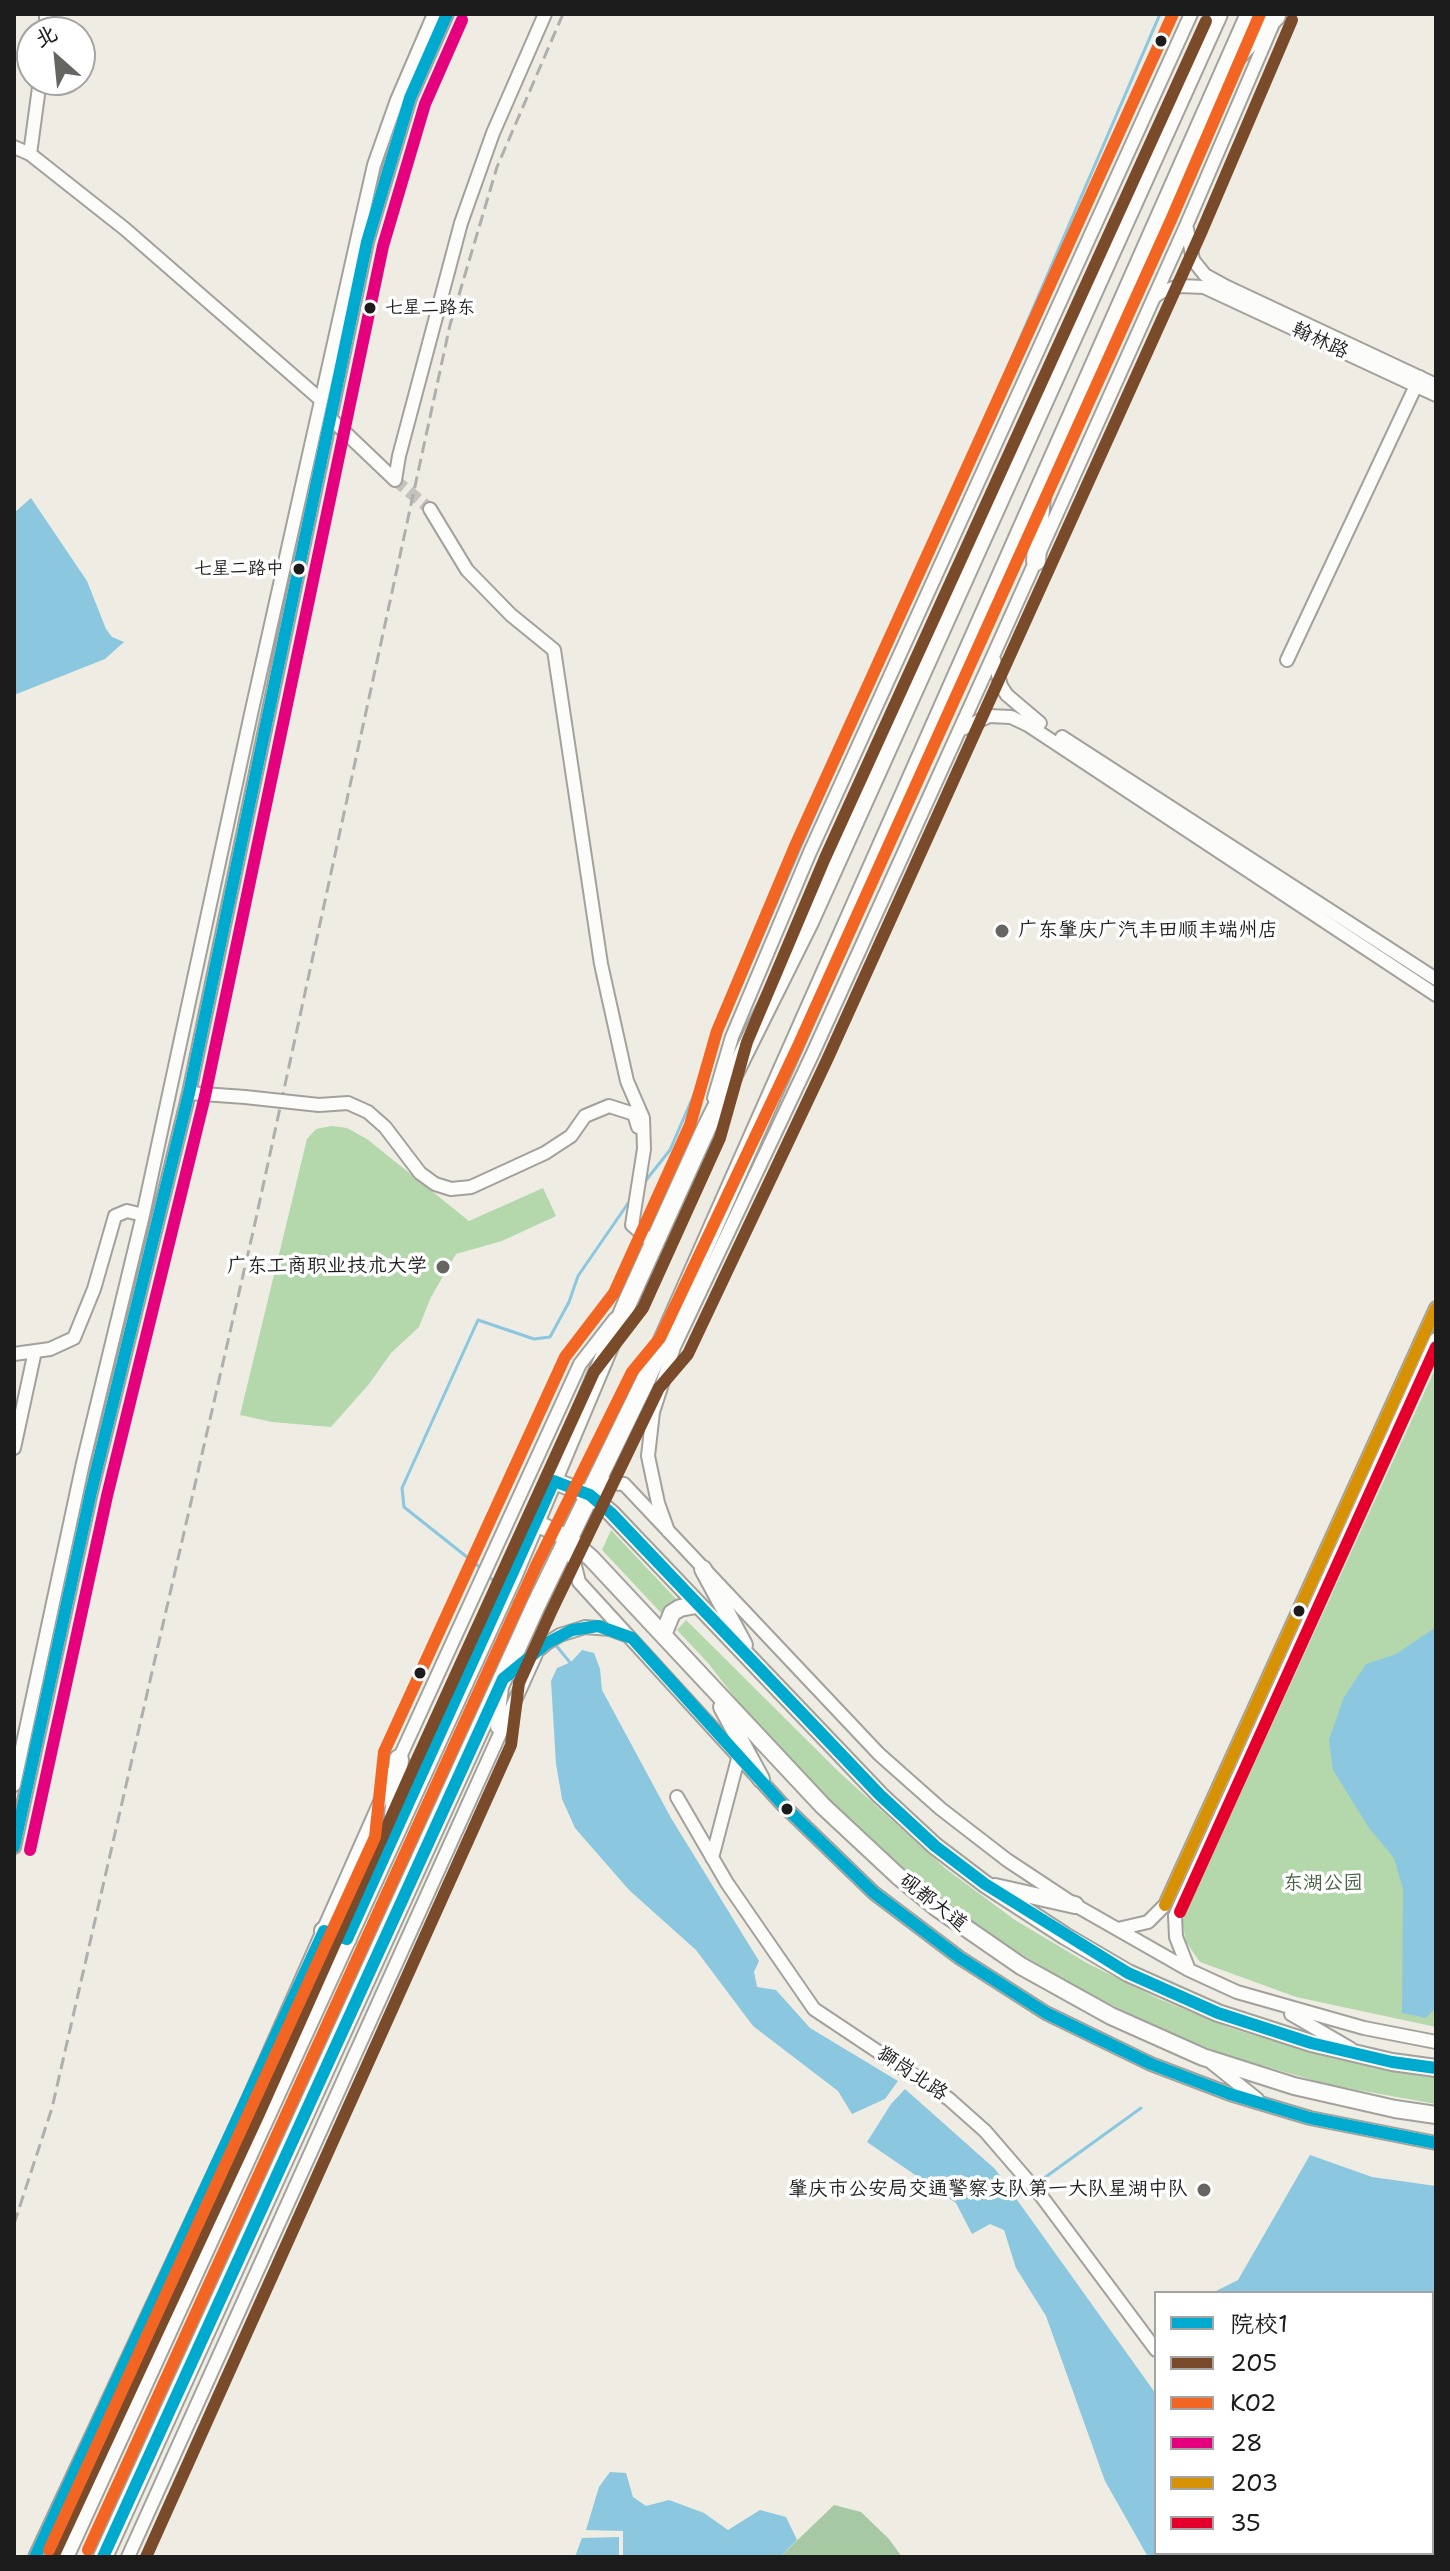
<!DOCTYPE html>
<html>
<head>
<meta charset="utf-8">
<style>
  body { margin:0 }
  #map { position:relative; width:1450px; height:2571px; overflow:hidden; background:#eeece3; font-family:"Shantell Sans","LXGW WenKai TC",sans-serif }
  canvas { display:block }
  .frame { position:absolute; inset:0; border:16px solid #1c1c1c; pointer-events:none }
  .legend { position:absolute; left:1154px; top:2291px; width:280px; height:264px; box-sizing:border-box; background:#fff; border:2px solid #a4a4a4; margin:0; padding:10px 14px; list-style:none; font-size:24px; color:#1c1c1c }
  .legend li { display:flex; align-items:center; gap:16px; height:40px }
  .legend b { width:40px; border:2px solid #a4a4a4 }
  .north { position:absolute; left:16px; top:16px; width:80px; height:80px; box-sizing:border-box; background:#fff; border:2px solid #a4a4a4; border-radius:50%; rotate:333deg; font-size:22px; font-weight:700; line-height:32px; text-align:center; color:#1c1c1c }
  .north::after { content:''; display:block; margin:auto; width:28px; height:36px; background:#666562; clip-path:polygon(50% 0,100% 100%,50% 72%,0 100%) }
</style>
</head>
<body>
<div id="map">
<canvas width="1450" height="2571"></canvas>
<div class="frame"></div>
<ul class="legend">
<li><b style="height:10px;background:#00a9ce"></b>院校1</li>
<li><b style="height:10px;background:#7a4b2a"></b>205</li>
<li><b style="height:10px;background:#f26522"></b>K02</li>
<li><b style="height:10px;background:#e5007d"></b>28</li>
<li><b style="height:10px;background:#d69104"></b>203</li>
<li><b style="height:10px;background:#e4002b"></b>35</li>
</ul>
<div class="north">北</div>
</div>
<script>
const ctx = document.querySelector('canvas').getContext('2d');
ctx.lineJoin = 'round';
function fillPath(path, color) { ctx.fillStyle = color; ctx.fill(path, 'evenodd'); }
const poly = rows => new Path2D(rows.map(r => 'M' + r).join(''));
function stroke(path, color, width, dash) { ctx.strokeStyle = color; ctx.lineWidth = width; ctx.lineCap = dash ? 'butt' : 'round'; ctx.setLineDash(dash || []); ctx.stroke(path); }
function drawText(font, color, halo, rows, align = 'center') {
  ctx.font = font + ' "Shantell Sans","LXGW WenKai TC",sans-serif'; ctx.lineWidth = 7; ctx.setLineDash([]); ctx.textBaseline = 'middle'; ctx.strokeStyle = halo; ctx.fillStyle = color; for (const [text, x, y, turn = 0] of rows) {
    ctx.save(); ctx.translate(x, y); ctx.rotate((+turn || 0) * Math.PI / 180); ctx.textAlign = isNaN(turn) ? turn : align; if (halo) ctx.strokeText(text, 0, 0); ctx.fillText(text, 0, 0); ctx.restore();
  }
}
fillPath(poly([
  [332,1126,347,1128,367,1139,469,1221,543,1188,556,1216,502,1241,456,1254,431,1297,419,1327,391,1353,369,1384,331,1427,272,1422,240,1415,307,1139,316,1129],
  [1436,1367,1436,2027,1296,1997,1200,1962,1186,1942,1182,1921],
  [611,1530,678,1601,665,1617,602,1550],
  [686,1620,839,1772,946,1869,1015,1920,1087,1963,1159,1999,1230,2028,1335,2059,1436,2077,1436,2104,1330,2085,1225,2055,1150,2024,1070,1984,998,1940,922,1885,820,1791,750,1717,708,1663,677,1630]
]), '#b4d8ac');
fillPath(poly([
  [834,2505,861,2512,889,2539,902,2557,780,2557],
  [1436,2522,1436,2557,1319,2557,1320,2553,1432,2553,1432,2524]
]), '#a6c9a3');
fillPath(poly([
  [31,498,87,581,106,629,112,637,124,642,105,659,14,695,14,513],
  [1436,1627,1436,2007,1426,2018,1402,2013,1403,1889,1394,1858,1369,1828,1333,1770,1329,1740,1344,1697,1366,1664,1396,1654],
  [582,1650,594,1653,600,1669,602,1690,671,1818,759,1961,754,1972,757,1987,776,1990,810,2028,898,2081,885,2099,852,2114,838,2091,753,2026,696,1950,629,1890,575,1828,562,1799,556,1764,551,1681,557,1668,571,1662],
  [905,2089,995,2169,1156,2394,1156,2553,1249,2553,1248,2557,1148,2557,1105,2481,1046,2316,1016,2268,1004,2230,990,2224,972,2234,956,2203,867,2142,891,2104],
  [1310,2155,1372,2177,1436,2186,1436,2487,1432,2488,1432,2293,1212,2293,1238,2280],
  [610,2472,626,2473,633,2497,646,2506,669,2500,704,2513,728,2530,760,2510,786,2517,797,2540,780,2557,623,2557,623,2531,586,2530,599,2487],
  [619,2537,619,2557,575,2557,582,2538]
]), '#8bc7df');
stroke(poly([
  [643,1184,670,1150,1160,14],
  [482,1569,404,1507,402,1488,478,1320,534,1339,550,1337,569,1302,578,1276,631,1199],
  [487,1574,498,1586],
  [509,1597,523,1612],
  [534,1623,548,1638],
  [554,1643,572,1665],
  [1040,2181,1141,2108],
  [1014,2199,1027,2190]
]), '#8bc7df', 3);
stroke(poly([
  [395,480,430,509]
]), '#c4c2bb', 12, [12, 6]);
const minor = poly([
  [46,32,46,14],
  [14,147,30,154,125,229,321,400],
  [30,154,40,80],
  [1187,229,1193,260,1205,275,1227,287,1436,385],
  [1154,297,1161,292,1180,286,1204,287,1436,395],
  [330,418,395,480],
  [395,480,399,456,461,223,493,133,545,14],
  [430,509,467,570,511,615,554,650,601,964,627,1081,643,1118,644,1149,632,1225,654,1244],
  [993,656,1001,686,1007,695,1040,723],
  [1287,660,1420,377],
  [962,729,989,716,1011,717,1028,725,1436,995],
  [1062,737,1436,979],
  [189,1093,245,1097],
  [714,1098,732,1037,810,852,1191,14],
  [319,1105,348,1103,368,1112,385,1127,420,1173,435,1184,451,1189,471,1187,545,1153,571,1136,585,1116,609,1106,634,1114,638,1127],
  [14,1354,50,1349,74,1338,94,1289,115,1216,127,1211,143,1215],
  [14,1448,35,1351],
  [591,1494,608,1483,624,1484,879,1754,941,1809,1007,1860,1075,1905,1189,1970,1237,1992,1364,2028,1436,2042],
  [668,1531,658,1503,648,1456,653,1412,674,1347,813,1053,993,656,1186,226,1272,26],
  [568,1538,579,1582,782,1804,874,1893,960,1958,1046,2013,1151,2064,1230,2094,1310,2118,1436,2143],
  [497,1727,503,1679,547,1643,560,1635,585,1627,610,1629,626,1635],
  [14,1785,83,1463,143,1215,251,714,359,231,374,165,397,100,434,14],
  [677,1797,727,1883,814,2009,949,2099,985,2131,1042,2197,1156,2350],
  [14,1847,91,1492,189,1093,367,242,410,98,447,14],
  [712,1858,739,1755],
  [1118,1929,1148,1922,1165,1905,1436,1308],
  [1189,1970,1176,1937,1175,1916,1436,1339],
  [1291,2014,1351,2049],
  [1212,2063,1257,2099],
  [1432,2518,1436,2518],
  [35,2557,244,2109,399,1759,580,1364,615,1319],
  [128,2557,536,1654],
  [1303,2557,1304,2553]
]);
const major = poly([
  [554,1481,590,1495,611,1513,880,1795,935,1846,985,1884,1065,1936,1128,1973,1218,2013,1311,2043,1392,2062,1436,2068],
  [536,1523,568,1538,591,1558,823,1806,898,1876,937,1908,1021,1966,1111,2016,1203,2057,1294,2086,1395,2109,1436,2115],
  [703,1569,744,1645],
  [663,1635,672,1613,680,1608,696,1605],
  [722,1707,761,1779],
  [995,1887,1075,1905]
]);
const highway = poly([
  [1236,57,1276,16],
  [1036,561,1041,495],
  [393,1828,399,1759],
  [324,1931,347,1939],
  [64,2557,512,1577,628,1301,705,1131,809,922,1218,14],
  [103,2557,536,1605,646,1379,1250,14]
]);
stroke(minor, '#a3a19c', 16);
stroke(major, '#a3a19c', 20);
stroke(highway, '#a3a19c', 22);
stroke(minor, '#fcfcfb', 12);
stroke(major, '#fcfcfb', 16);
stroke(highway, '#fcfcfb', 18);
stroke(poly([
  [14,2224,52,2108,255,1223,450,325,497,167,563,14]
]), '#afafad', 3, [12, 6]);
const minorBridge = poly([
  [245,1097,319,1105]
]);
stroke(minorBridge, '#a3a19c', 16, []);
stroke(minorBridge, '#fcfcfb', 12);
stroke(poly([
  [14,1847,91,1492,189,1093,367,242,410,98,447,14],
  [35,2557,324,1931,347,1939,554,1481,590,1495,611,1513,880,1795,935,1846,985,1884,1128,1973,1218,2013,1311,2043,1392,2062,1436,2068],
  [103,2557,503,1679,547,1643,572,1630,598,1626,632,1638,782,1804,874,1893,960,1958,1046,2013,1151,2064,1230,2094,1310,2118,1436,2143]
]), '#00a9ce', 12);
stroke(poly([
  [53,2557,258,2116,414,1766,594,1372,643,1308,720,1138,747,1042,825,858,1206,21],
  [146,2557,511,1745,519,1683,551,1612,659,1388,688,1354,827,1060,1201,233,1292,20]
]), '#7a4b2a', 12);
stroke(poly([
  [49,2550,375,1837,384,1752,565,1357,614,1293,690,1125,717,1031,795,846,1173,14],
  [88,2550,536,1566,632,1372,660,1338,798,1046,1171,220,1260,14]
]), '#f26522', 12);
stroke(poly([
  [30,1850,107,1496,205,1096,383,246,425,104,462,20]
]), '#e5007d', 12);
stroke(poly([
  [1165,1905,1436,1308]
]), '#d69104', 12);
stroke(poly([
  [1180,1912,1436,1347]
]), '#e4002b', 12);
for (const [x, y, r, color] of [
  [1161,41,7,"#1c1c1c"],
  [370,308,7,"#1c1c1c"],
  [299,569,7,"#1c1c1c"],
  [1002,931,8,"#666562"],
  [443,1267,8,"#666562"],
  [1299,1611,7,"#1c1c1c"],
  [420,1673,7,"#1c1c1c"],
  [787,1809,7,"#1c1c1c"],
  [1204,2190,8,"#666562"]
]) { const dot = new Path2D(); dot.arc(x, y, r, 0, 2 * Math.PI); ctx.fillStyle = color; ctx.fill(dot); stroke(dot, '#fff', 3); }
drawText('18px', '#1c1c1c', '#fff', [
  ["七星二路东",385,308],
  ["七星二路中",284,569,"right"]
], 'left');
drawText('20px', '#1c1c1c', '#fff', [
  ["翰林路",1320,341,25],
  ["砚都大道",933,1903,38],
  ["獅岗北路",912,2074,34]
]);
drawText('20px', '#1c1c1c', '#fff', [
  ["广东肇庆广汽丰田顺丰端州店",1018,931,"left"],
  ["广东工商职业技术大学",427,1267],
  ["肇庆市公安局交通警察支队第一大队星湖中队",1188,2190]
], 'right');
drawText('20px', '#466044', '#fff', [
  ["东湖公园",1323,1884]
]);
</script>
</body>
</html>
